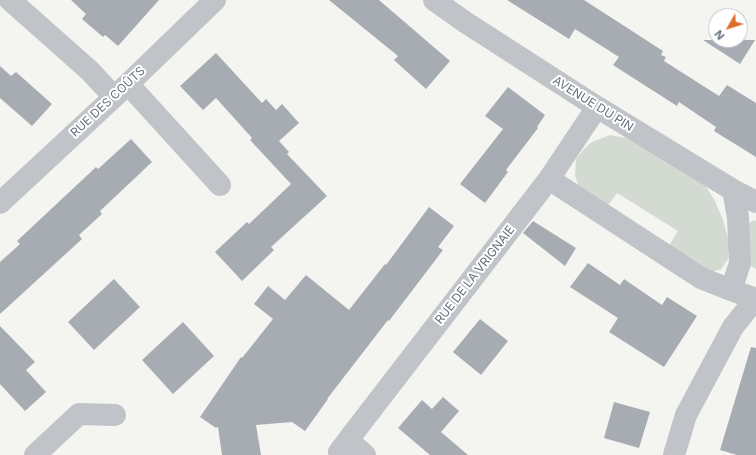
<!DOCTYPE html>
<html>
<head>
<meta charset="utf-8">
<style>
  body { margin:0 }
  #map { position:relative; width:756px; height:455px; overflow:hidden; background:#f4f5f1; font-family:Inter,sans-serif }
  canvas { display:block }
  .north { position:absolute; left:708px; top:8px; width:40px; height:40px; box-sizing:border-box; background:#fff; border:1px solid #c1c6cd; border-radius:50%; rotate:231deg; font-size:11px; font-weight:700; line-height:16px; text-align:center; color:#657081 }
  .north::after { content:''; display:block; margin:auto; width:14px; height:18px; background:#dc6e2a; clip-path:polygon(50% 0,100% 100%,50% 72%,0 100%) }
</style>
</head>
<body>
<div id="map">
<canvas width="756" height="455"></canvas>
<div class="north">N</div>
</div>
<script>
const ctx = document.querySelector('canvas').getContext('2d');
ctx.lineJoin = 'round';
function fillPath(path, color) { ctx.fillStyle = color; ctx.fill(path, 'evenodd'); }
const poly = rows => new Path2D(rows.map(r => 'M' + r).join(''));
function stroke(path, color, width, dash) { ctx.strokeStyle = color; ctx.lineWidth = width; ctx.lineCap = dash ? 'butt' : 'round'; ctx.setLineDash(dash || []); ctx.stroke(path); }
function drawText(font, color, halo, rows, align = 'center') {
  ctx.font = font + ' Inter,sans-serif'; ctx.lineWidth = 4; ctx.setLineDash([]); ctx.textBaseline = 'middle'; ctx.strokeStyle = halo; ctx.fillStyle = color; for (const [text, x, y, turn = 0] of rows) {
    ctx.save(); ctx.translate(x, y); ctx.rotate((+turn || 0) * Math.PI / 180); ctx.textAlign = isNaN(turn) ? turn : align; if (halo) ctx.strokeText(text, 0, 0); ctx.fillText(text, 0, 0); ctx.restore();
  }
}
fillPath(poly([
  [610,135,632,139,703,182,715,201,723,220,729,242,728,259,721,269,709,273,668,247,678,231,617,193,607,207,580,190,575,175,576,159,583,150,592,142],
  [754,220,756,221,756,269,749,265,746,228,749,223]
]), '#d3dad1');
fillPath(poly([
  [71,0,159,0,118,46,105,35,103,37,82,19,86,14],
  [329,0,379,0,450,61,426,89,394,60,398,56],
  [507,0,584,0,663,51,661,55,666,57,664,61,719,96,727,85,756,103,756,157,714,131,716,127,679,102,677,106,613,65,619,57,575,29,569,39],
  [703,40,755,40,740,64],
  [216,53,262,103,266,99,276,110,282,104,299,123,279,141,289,152,287,154,327,196,271,247,274,250,242,281,215,252,247,222,249,224,291,184,250,140,252,138,216,98,203,110,180,86],
  [0,66,11,76,16,72,52,104,32,126,0,98],
  [508,87,545,115,537,127,538,128,506,170,508,172,485,203,460,184,503,129,485,116],
  [131,139,152,162,100,211,102,214,79,235,82,239,0,314,0,262,20,244,17,241,96,167,98,169],
  [429,207,454,226,438,247,443,250,389,321,388,320,327,399,328,399,305,431,292,422,256,425,261,455,222,455,218,427,216,428,200,417,241,357,242,358,273,319,254,304,268,286,285,300,306,275,349,310,385,264,386,265],
  [533,221,576,248,565,266,523,233],
  [588,263,620,285,624,279,662,305,667,297,697,316,664,367,609,332,618,318,570,287],
  [114,279,140,307,94,350,68,322],
  [480,319,508,341,481,375,453,352],
  [183,322,214,356,173,394,142,360],
  [0,326,35,362,26,370,46,392,25,411,0,384],
  [751,347,756,348,756,455,737,455,720,450],
  [443,397,459,411,441,432,468,455,430,455,398,428,422,400,432,409],
  [614,402,650,412,639,448,604,438]
]), '#a7acb3');
stroke(poly([
  [10,0,90,71,114,97],
  [434,0,465,22,597,107,733,190,756,202],
  [128,84,220,185],
  [549,179,701,278,731,290,756,299],
  [0,203,128,84,215,0],
  [731,290,740,263,738,217,733,190],
  [348,440,365,455],
  [35,455,79,414,115,415],
  [340,455,339,452,348,440,549,179,597,107],
  [674,455,686,415,733,327,756,298]
]), '#c0c3c7', 22);
drawText('12px', '#657081', '#fff', [
  ["RUE DES COÛTS",108,102,-43],
  ["AVENUE DU PIN",593,104,32],
  ["RUE DE LA VRIGNAIE",475,275,-52]
]);
</script>
</body>
</html>
